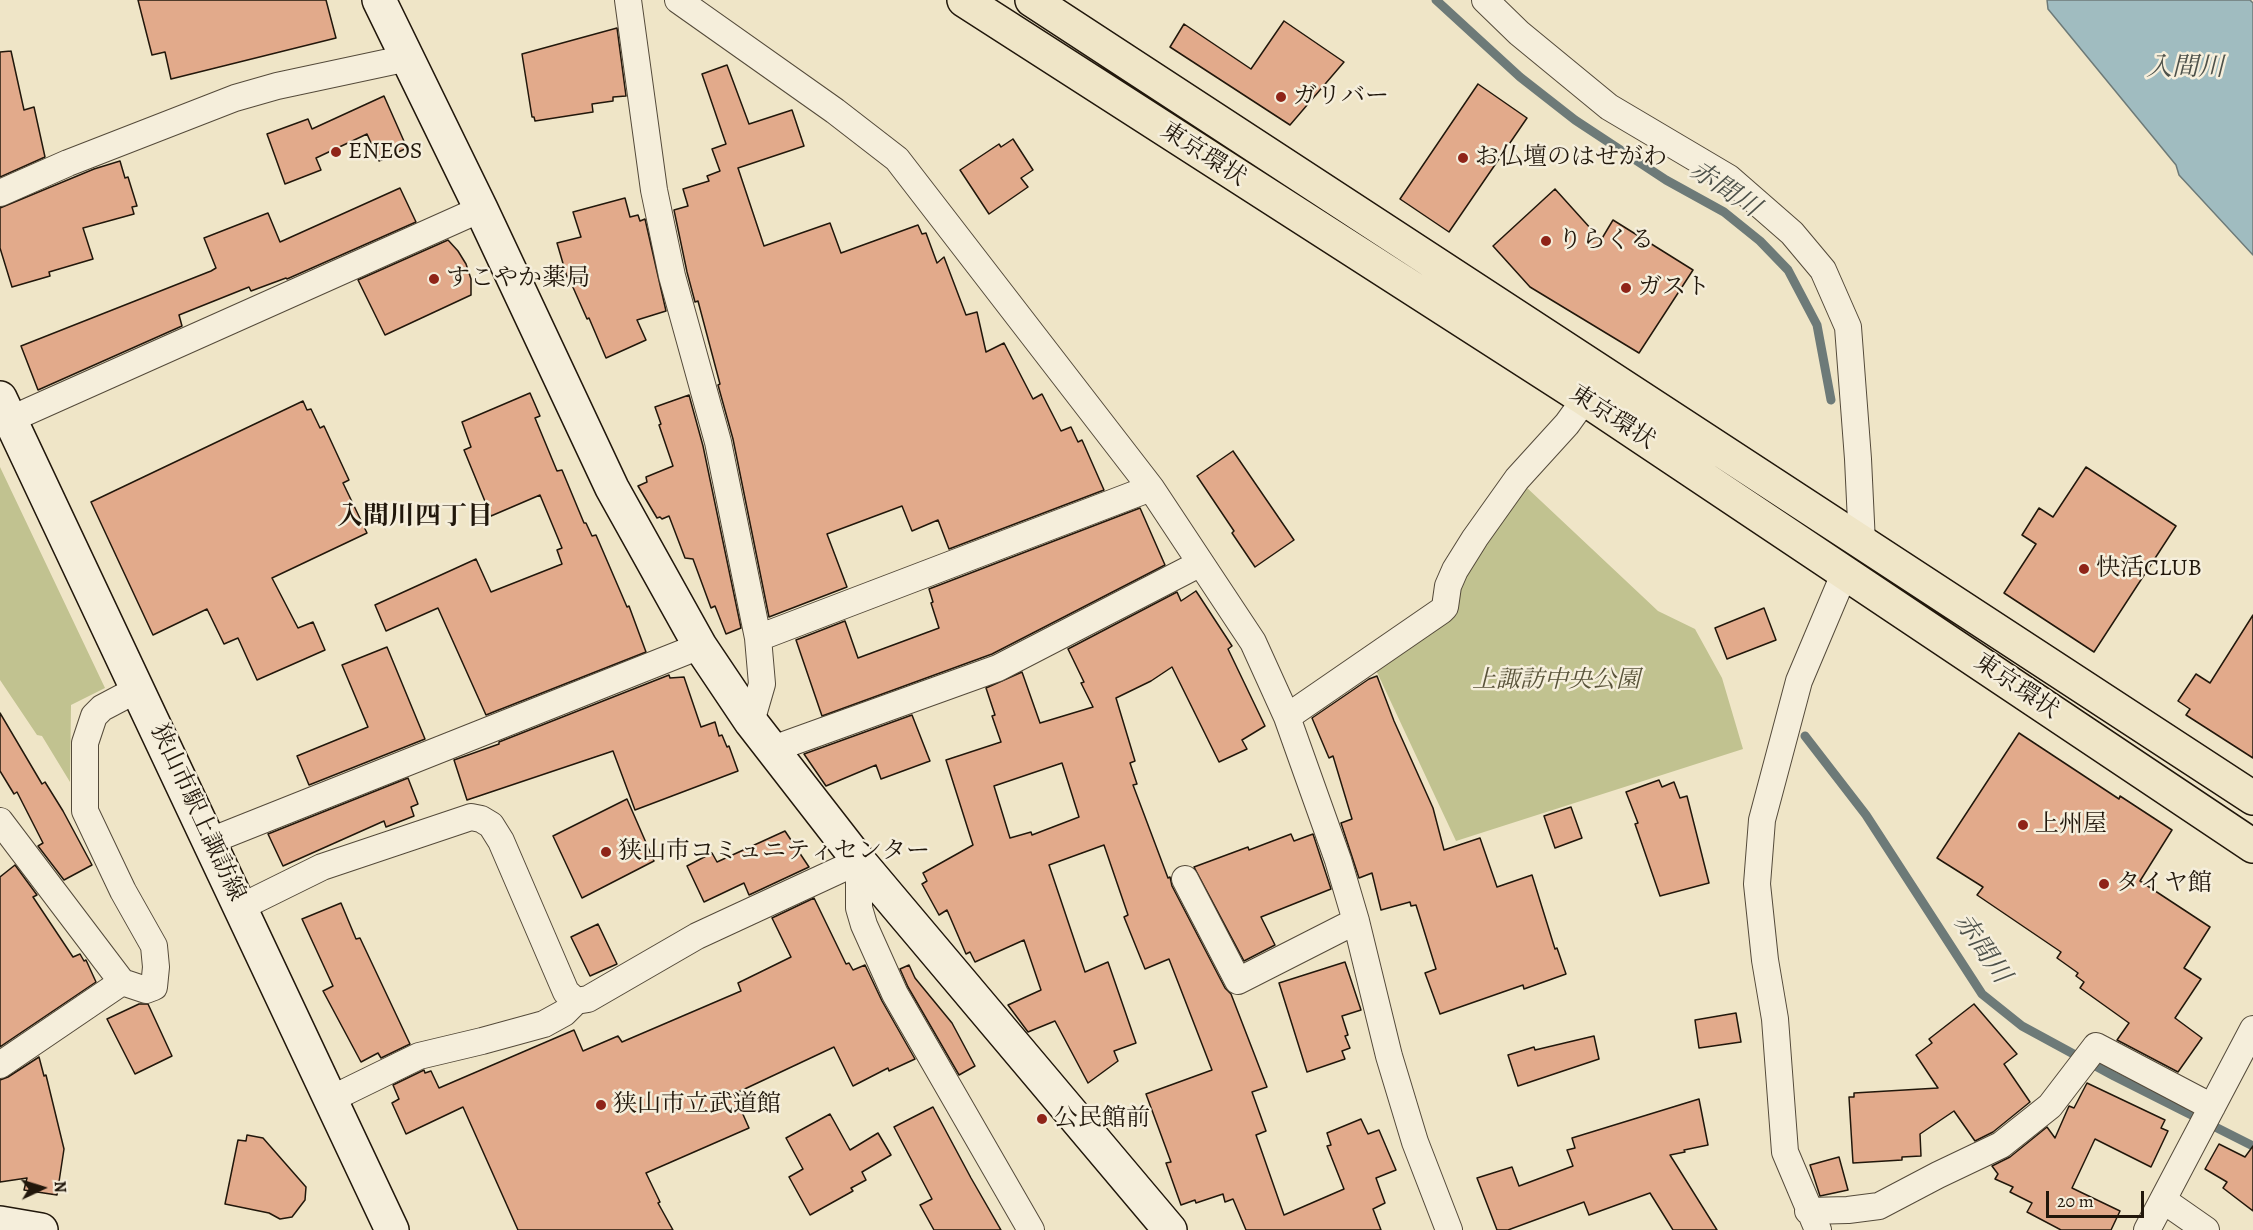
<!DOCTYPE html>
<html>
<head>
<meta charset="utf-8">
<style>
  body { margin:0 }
  #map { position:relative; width:2253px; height:1230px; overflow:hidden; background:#efe5c7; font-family:Alegreya,serif }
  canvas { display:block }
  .north { position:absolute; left:12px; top:1158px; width:60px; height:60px; -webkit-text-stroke:4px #f5eedb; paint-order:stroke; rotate:86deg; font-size:16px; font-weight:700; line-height:24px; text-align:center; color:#21170b }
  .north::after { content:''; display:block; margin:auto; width:21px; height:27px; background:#21170b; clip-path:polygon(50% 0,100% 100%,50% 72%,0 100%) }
  .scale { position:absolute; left:2046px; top:1191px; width:98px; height:27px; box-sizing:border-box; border:3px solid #21170b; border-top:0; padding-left:8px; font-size:18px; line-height:21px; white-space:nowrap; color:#21170b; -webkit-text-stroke:4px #f5eedb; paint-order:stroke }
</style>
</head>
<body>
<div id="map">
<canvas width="2253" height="1230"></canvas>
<div class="north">N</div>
<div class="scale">20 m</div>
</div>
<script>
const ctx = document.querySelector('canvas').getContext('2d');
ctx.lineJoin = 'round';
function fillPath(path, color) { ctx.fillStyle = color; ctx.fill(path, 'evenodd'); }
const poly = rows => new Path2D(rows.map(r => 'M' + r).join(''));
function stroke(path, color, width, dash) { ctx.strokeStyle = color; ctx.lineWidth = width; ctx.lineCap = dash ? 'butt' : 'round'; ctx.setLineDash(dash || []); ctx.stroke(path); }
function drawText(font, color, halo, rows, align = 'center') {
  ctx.font = font + ' Alegreya,"Noto Serif JP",serif'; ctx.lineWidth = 5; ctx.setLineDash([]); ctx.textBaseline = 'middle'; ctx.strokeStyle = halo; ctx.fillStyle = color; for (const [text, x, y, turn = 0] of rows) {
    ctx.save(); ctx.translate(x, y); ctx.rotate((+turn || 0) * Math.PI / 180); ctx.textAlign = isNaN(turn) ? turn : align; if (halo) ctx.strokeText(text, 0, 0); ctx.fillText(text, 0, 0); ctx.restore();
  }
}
fillPath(poly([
  [0,467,105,688,71,705,70,782,42,736,37,735,0,680],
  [1525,486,1658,611,1695,629,1722,678,1743,749,1456,841,1375,668,1460,589,1465,569]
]), '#c1c290');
const water = poly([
  [2047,0,2250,0,2253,3,2253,255,2179,175,2176,165,2048,9,2047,0]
]);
fillPath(water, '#a0bcc0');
stroke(water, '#6d7a78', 1.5);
stroke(poly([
  [1436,0,1520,77,1575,120,1666,180,1724,212,1760,241,1788,270,1817,325,1831,400],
  [1805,736,1866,815,1982,994,2022,1026,2114,1076,2253,1146]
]), '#6d7a78', 9);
const building = poly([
  [138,0,326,0,336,38,171,79,165,52,152,55,138,0],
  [1284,21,1344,62,1290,125,1170,47,1184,24,1251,69,1284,21],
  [617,28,626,96,613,97,613,101,592,104,593,112,535,121,534,117,532,117,522,54,617,28],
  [11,51,24,110,34,107,45,157,0,177,0,52,11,51],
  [727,65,749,124,792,110,804,146,738,168,764,246,830,223,841,253,918,225,922,234,926,233,937,263,944,257,966,315,977,312,986,352,1004,343,1033,399,1042,394,1061,431,1071,427,1078,442,1082,440,1104,490,949,549,938,520,912,531,902,506,827,534,847,587,769,617,733,439,718,385,720,384,698,301,695,302,687,272,674,210,688,206,683,189,709,181,707,176,720,171,712,149,726,144,702,74,727,65],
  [1478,84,1527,118,1449,232,1400,199,1478,84],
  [384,96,407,148,379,161,367,134,316,158,321,170,285,184,267,134,308,119,312,129,384,96],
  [1013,139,1033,170,1021,178,1028,187,989,214,960,170,999,144,1001,147,1013,139],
  [120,161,125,178,128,177,137,206,132,207,134,214,83,228,93,259,49,272,50,276,12,287,0,248,0,208,94,169,120,161],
  [400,188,416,222,287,279,286,278,251,291,249,287,179,315,182,326,38,390,21,346,211,271,216,268,204,238,268,213,280,242,400,188],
  [1555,189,1601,240,1613,220,1693,270,1639,353,1530,287,1493,246,1555,189],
  [625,198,630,217,638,215,640,221,645,219,666,311,637,320,646,340,606,358,589,318,587,319,568,276,567,277,557,243,581,237,573,212,625,198],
  [448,240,458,251,466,264,471,279,471,295,385,335,358,280,448,240],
  [530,393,540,416,535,418,557,471,562,470,584,523,586,523,592,536,596,535,627,607,629,606,646,652,486,715,438,608,386,631,375,605,476,559,491,592,562,564,557,550,562,548,540,495,491,516,464,450,471,447,462,422,530,393],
  [689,395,703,446,741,628,726,634,715,606,711,608,693,559,685,558,669,516,662,519,660,517,657,518,638,486,647,482,646,477,673,466,659,425,661,424,655,407,689,395],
  [303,401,307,410,311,409,320,428,324,426,349,480,343,483,367,533,272,578,298,628,313,622,325,650,257,680,238,638,224,644,207,609,153,635,91,502,303,401],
  [1233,451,1294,540,1255,567,1232,533,1234,531,1197,476,1233,451],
  [2086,467,2176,526,2094,652,2004,593,2036,544,2022,535,2039,508,2053,517,2086,467],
  [1140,508,1165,565,992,654,822,716,796,640,845,621,858,658,939,628,931,603,933,602,929,589,1140,508],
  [1196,591,1232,646,1228,649,1265,726,1242,740,1247,749,1219,762,1172,667,1151,681,1116,698,1135,761,1130,763,1137,784,1133,785,1168,878,1170,877,1172,886,1225,988,1231,994,1267,1087,1252,1092,1266,1131,1256,1135,1284,1215,1344,1189,1327,1146,1331,1145,1327,1133,1361,1119,1368,1134,1379,1130,1396,1170,1376,1178,1385,1203,1373,1209,1381,1230,1246,1230,1233,1199,1225,1202,1223,1194,1196,1203,1195,1200,1181,1205,1166,1163,1171,1162,1146,1094,1212,1070,1169,959,1145,969,1124,917,1128,915,1104,845,1049,865,1085,972,1108,962,1136,1043,1114,1051,1118,1061,1088,1083,1055,1021,1028,1032,1008,1005,1041,990,1024,940,975,962,970,952,966,954,947,910,939,915,922,884,927,881,923,873,973,845,946,760,1001,742,992,716,995,715,986,688,1022,672,1040,723,1093,707,1081,683,1084,682,1068,649,1177,592,1181,601,1196,591],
  [1062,763,1079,817,1032,835,1031,832,1010,838,994,786,1062,763],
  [1764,608,1776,640,1727,659,1715,628,1764,608],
  [2253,615,2253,758,2186,715,2190,709,2178,701,2196,674,2210,683,2253,615],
  [387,647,425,739,309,785,297,756,368,727,342,665,387,647],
  [669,675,670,678,684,677,701,727,715,722,719,736,722,735,727,747,729,746,738,771,635,810,613,751,467,800,454,760,499,744,499,742,669,675],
  [1377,676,1394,721,1433,808,1444,850,1480,838,1497,887,1532,875,1555,949,1557,948,1566,974,1524,989,1523,985,1440,1014,1425,973,1436,969,1416,905,1411,906,1410,902,1381,910,1372,873,1359,878,1341,823,1352,819,1333,756,1329,758,1312,718,1369,679,1377,676],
  [0,713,42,784,45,782,63,811,92,865,64,880,38,846,43,843,17,792,14,794,0,771,0,713],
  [912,715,930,761,881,779,876,765,826,786,804,754,912,715],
  [2019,733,2119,799,2120,796,2172,830,2140,881,2210,927,2184,968,2201,979,2175,1018,2202,1038,2178,1072,2117,1040,2129,1023,2080,988,2084,982,2076,976,2078,973,2057,958,2061,952,1977,895,1983,887,1937,858,2019,733],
  [408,778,418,804,411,807,414,816,386,827,384,821,283,866,268,834,408,778],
  [1659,780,1662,787,1674,782,1680,798,1687,796,1709,883,1660,896,1635,824,1638,823,1626,792,1659,780],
  [627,799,654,861,582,898,553,836,627,799],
  [1571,807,1582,838,1555,848,1544,816,1571,807],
  [785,831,809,867,749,895,744,883,704,902,687,866,712,853,717,862,785,831],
  [1291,834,1294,841,1313,834,1331,889,1261,917,1275,945,1244,961,1194,867,1248,847,1249,850,1291,834],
  [15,865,37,895,33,897,73,957,80,954,84,961,86,960,96,982,0,1047,0,877,15,865],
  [814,898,846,964,849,963,853,970,865,965,882,1001,915,1059,889,1071,888,1068,853,1086,834,1047,734,1094,749,1128,646,1173,660,1202,658,1203,673,1230,518,1230,463,1107,406,1134,392,1103,399,1099,393,1085,424,1070,425,1073,431,1071,439,1088,574,1030,583,1051,618,1036,622,1042,741,991,738,983,791,957,772,918,814,898],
  [341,903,356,939,360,938,410,1044,381,1058,378,1053,361,1062,323,991,333,986,302,919,341,903],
  [598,924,617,964,590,976,571,937,598,924],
  [1345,962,1361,1010,1342,1016,1348,1035,1345,1036,1350,1048,1342,1051,1345,1059,1307,1072,1279,983,1345,962],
  [909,965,915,978,952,1023,975,1066,959,1075,908,987,900,969,909,965],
  [139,1004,148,1004,172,1056,135,1074,107,1019,139,1004],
  [1974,1004,2017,1054,2004,1064,2030,1102,1993,1132,1975,1141,1954,1111,1920,1134,1921,1156,1902,1157,1902,1160,1853,1163,1849,1097,1854,1097,1854,1093,1938,1088,1916,1055,1932,1043,1929,1039,1974,1004],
  [1736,1013,1741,1042,1699,1048,1695,1020,1736,1013],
  [1594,1036,1599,1059,1518,1086,1508,1055,1534,1047,1535,1050,1594,1036],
  [39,1057,44,1076,46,1075,64,1149,57,1195,24,1190,27,1178,0,1182,0,1080,8,1077,39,1057],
  [2087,1083,2165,1120,2161,1128,2168,1131,2151,1167,2095,1139,2072,1188,2120,1211,2111,1230,2061,1230,2027,1212,2032,1203,2010,1192,2013,1187,1995,1179,1998,1174,1992,1166,2010,1157,2047,1127,2055,1138,2069,1106,2074,1108,2087,1083],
  [1699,1099,1708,1145,1684,1150,1685,1152,1670,1155,1717,1230,1673,1230,1650,1193,1589,1215,1584,1202,1508,1230,1497,1230,1477,1178,1512,1167,1519,1186,1573,1166,1567,1150,1575,1148,1572,1138,1699,1099],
  [933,1107,971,1178,1001,1230,934,1230,920,1205,932,1199,894,1127,933,1107],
  [830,1114,850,1150,878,1133,891,1155,862,1172,866,1180,851,1188,853,1191,810,1215,789,1177,803,1169,786,1138,830,1114],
  [247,1135,263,1138,306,1187,305,1200,292,1217,280,1219,269,1213,225,1204,238,1140,246,1141,247,1135],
  [2219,1144,2245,1157,2253,1146,2253,1211,2223,1188,2227,1182,2205,1169,2219,1144],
  [1839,1157,1848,1190,1820,1196,1810,1165,1839,1157]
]);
fillPath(building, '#e2aa8b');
stroke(building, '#21170b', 1.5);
const street = poly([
  [628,0,654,190,672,276,718,442,758,638,762,684,751,722],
  [678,0,835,111,897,159,1151,488,1253,642,1287,717,1338,860,1356,921,1389,1056,1415,1142,1449,1230],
  [1485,0,1519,33,1609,107,1729,178,1792,233,1823,270,1848,327,1858,459,1862,543],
  [0,193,68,163,235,98,277,86,408,58],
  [11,419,481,209],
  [758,638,1151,488],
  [1287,717,1441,611,1445,607,1448,586,1455,570,1475,538,1517,479,1567,424,1585,399],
  [773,749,998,668,1199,564],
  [0,821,122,982,146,990,154,987,156,967,154,946,123,891,85,811,85,743,94,716,102,708,138,689],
  [210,841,700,646],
  [1185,879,1238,981,1356,921],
  [241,907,322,867,471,817,481,819,491,825,501,841,566,992,576,1001,588,999,697,936,859,861,859,908,864,925,895,994,1031,1230],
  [0,1065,122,982],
  [331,1099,419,1056,482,1041,544,1024,564,1013,576,1001],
  [2163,1200,2206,1230],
  [1808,1211,1848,1210,1879,1206,1938,1175,2001,1145,2050,1106,2096,1046,2212,1107],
  [1818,1230,1785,1152,1775,1019,1765,960,1757,884,1762,820,1799,681,1845,572],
  [2147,1230,2253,1029]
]);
const secondary = poly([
  [379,0,481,209,612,488,700,646,751,722,859,861,1170,1230],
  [0,398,392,1230],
  [0,1223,41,1230]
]);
const highway = poly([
  [964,0,1585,399,2253,846],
  [1032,0,2253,798]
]);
stroke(street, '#544a3a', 28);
stroke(secondary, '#21170b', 36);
stroke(highway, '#21170b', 36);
stroke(street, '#f5eedb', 26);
stroke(secondary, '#f5eedb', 33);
stroke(highway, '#efe5c7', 33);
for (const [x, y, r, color] of [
  [1281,97,6,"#8f2418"],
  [336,152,6,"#8f2418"],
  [1463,158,6,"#8f2418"],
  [1546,241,6,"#8f2418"],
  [434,279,6,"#8f2418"],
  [1626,288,6,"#8f2418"],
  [2084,569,6,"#8f2418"],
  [2023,825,6,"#8f2418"],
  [606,852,6,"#8f2418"],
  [2104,884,6,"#8f2418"],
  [601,1105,6,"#8f2418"],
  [1042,1119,6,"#8f2418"]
]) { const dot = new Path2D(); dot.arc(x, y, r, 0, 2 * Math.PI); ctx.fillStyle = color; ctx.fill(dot); stroke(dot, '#f5eedb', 2); }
drawText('24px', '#21170b', '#f5eedb', [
  ["ガリバー",1293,97],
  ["ENEOS",348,152],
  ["お仏壇のはせがわ",1475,158],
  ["りらくる",1558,241],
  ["すこやか薬局",446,279],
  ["ガスト",1638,288],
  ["快活CLUB",2096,569],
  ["上州屋",2035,825],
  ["狭山市コミュニティセンター",618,852],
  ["タイヤ館",2116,884],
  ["狭山市立武道館",613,1105],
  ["公民館前",1054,1119]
], 'left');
drawText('24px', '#21170b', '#f5eedb', [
  ["東京環状",1203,155,33],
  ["東京環状",1612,418,33],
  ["東京環状",2016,687,34],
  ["狭山市駅上諏訪線",197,813,65]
]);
drawText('italic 24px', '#59533a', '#f5eedb', [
  ["上諏訪中央公園",1556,681]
]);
drawText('italic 26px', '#4d514a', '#f5eedb', [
  ["入間川",2185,69],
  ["赤間川",1724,190,34],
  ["赤間川",1981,949,55]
]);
drawText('bold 26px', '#21170b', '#f5eedb', [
  ["入間川四丁目",415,518]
]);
</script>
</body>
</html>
